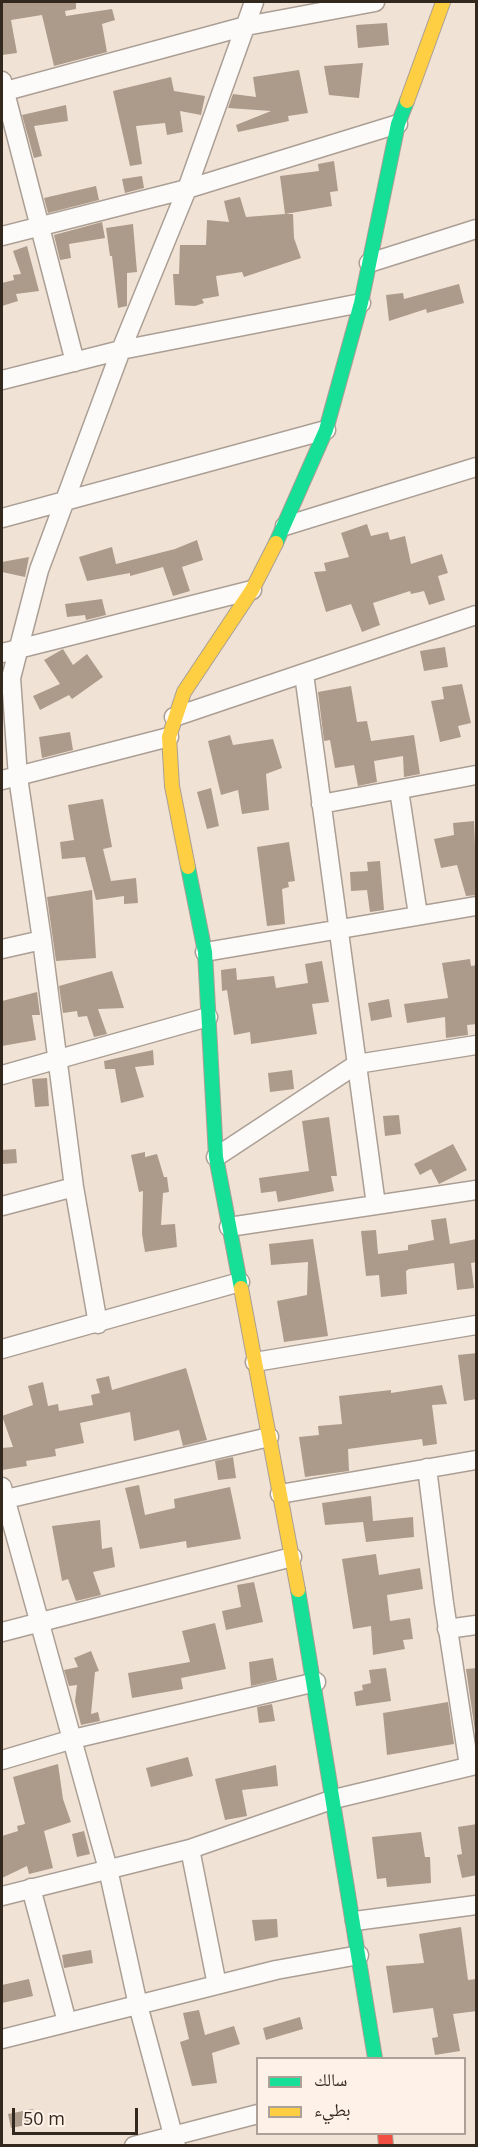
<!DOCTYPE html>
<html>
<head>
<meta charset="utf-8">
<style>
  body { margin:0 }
  #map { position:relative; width:478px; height:2147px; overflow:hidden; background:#f0e3d6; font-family:"Open Sans","Noto Naskh Arabic",sans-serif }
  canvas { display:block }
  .frame { position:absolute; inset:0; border:3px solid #33281e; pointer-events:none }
  .legend { position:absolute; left:256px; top:2057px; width:210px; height:78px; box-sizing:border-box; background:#fef1e7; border:2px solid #ada197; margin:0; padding:8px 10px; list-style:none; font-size:18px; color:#33281e }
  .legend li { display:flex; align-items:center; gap:12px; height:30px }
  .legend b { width:30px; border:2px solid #ada197 }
  .scale { position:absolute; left:12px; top:2108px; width:126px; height:27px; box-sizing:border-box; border:3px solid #33281e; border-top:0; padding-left:8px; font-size:18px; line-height:21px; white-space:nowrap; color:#33281e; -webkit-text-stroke:4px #fef1e7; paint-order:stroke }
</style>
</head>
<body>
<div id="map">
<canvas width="478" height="2147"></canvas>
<div class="frame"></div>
<ul class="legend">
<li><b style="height:8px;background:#16e098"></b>سالك</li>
<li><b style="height:8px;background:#ffcf43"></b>بطيء</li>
</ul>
<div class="scale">50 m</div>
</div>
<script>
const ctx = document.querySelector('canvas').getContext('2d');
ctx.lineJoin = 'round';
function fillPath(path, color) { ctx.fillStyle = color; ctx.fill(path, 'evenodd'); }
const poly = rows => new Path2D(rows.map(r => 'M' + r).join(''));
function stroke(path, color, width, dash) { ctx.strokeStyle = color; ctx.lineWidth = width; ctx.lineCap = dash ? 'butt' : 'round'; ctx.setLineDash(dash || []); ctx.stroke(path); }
fillPath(poly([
  [2,2,76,2,76,9,65,11,66,16,112,9,115,20,102,24,107,52,54,66,42,15,11,20,17,53,2,55],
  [387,23,389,45,358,48,356,25],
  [363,63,359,98,329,95,324,66],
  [299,70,308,113,288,116,289,121,238,132,236,125,271,111,228,108,233,94,256,97,253,77],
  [171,77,174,91,205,96,201,115,180,111,183,132,167,135,165,123,136,126,142,164,130,166,113,91],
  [66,105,68,121,34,126,42,156,34,158,22,115],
  [334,161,338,191,330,192,332,206,285,214,293,214,294,238,301,258,244,277,242,272,216,276,219,296,202,299,204,303,195,306,175,305,173,274,179,274,180,245,206,245,207,220,229,222,224,201,240,197,246,217,285,214,280,176,319,171,318,164],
  [142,176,144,188,125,193,122,179],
  [96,186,99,200,48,213,44,198],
  [102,222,105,238,69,244,71,258,60,260,54,235],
  [133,224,137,272,127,273,127,306,118,308,112,256,110,256,106,228],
  [27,246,39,291,16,294,18,301,2,306,2,283,14,280,13,275,21,274,13,251],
  [459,284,464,303,427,313,426,309,389,321,386,295,403,293,404,299],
  [367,524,371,536,388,532,390,540,405,536,411,564,442,554,448,573,438,576,445,600,429,605,424,591,411,594,410,591,373,603,380,625,362,632,351,604,326,612,314,572,326,571,324,563,349,557,341,533],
  [197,540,203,560,182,567,190,591,173,596,163,567,130,576,130,573,87,581,79,557,112,547,116,564,175,549],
  [29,557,25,577,2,572,2,562],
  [102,599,106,615,86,620,85,615,67,617,65,604],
  [445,647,448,667,424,671,420,651],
  [63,649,73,665,87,654,103,677,72,699,69,695,40,710,33,696,60,684,44,660],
  [462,684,471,723,458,726,461,737,440,742,431,701,444,699,442,687],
  [351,686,357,722,367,721,371,741,414,735,420,774,404,777,403,756,374,761,377,782,358,786,354,765,335,768,330,740,324,741,318,692],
  [70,732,73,750,42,758,39,737],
  [230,735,233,745,273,739,282,768,266,774,269,810,242,814,238,790,221,795,208,741],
  [211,788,219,826,207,829,197,792],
  [103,799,112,847,103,849,111,881,136,878,138,903,124,904,124,896,96,900,85,857,62,859,60,842,74,840,68,805],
  [474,821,477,895,466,896,457,865,441,868,434,839,454,835,453,823],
  [289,842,295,881,288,882,289,887,282,889,285,924,267,926,257,847],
  [380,861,384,910,370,912,367,890,351,891,350,872,368,871,367,862],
  [92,890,96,958,56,961,47,897],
  [470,959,471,966,477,965,477,1024,467,1025,468,1035,446,1038,445,1017,407,1023,404,1004,448,998,442,963],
  [322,961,329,1002,312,1004,317,1034,251,1044,250,1032,234,1035,227,990,222,991,221,970,236,968,237,980,274,976,276,988,308,983,305,964],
  [112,971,124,1008,98,1009,107,1034,94,1037,87,1016,78,1017,77,1011,63,1013,59,986],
  [37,992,40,1015,32,1015,36,1040,2,1046,2,1001],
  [389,999,392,1017,371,1021,368,1003],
  [153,1050,154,1065,135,1067,144,1097,121,1103,115,1069,105,1069,104,1061],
  [292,1070,294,1089,270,1092,268,1073],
  [47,1078,49,1106,35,1107,32,1079],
  [399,1115,401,1134,385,1136,383,1116],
  [329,1117,337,1176,331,1176,334,1191,278,1202,276,1191,261,1193,259,1178,309,1171,302,1121],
  [453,1144,467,1170,439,1184,431,1169,420,1175,414,1164],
  [16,1149,17,1163,2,1164,2,1150],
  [145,1152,145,1157,157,1154,164,1177,167,1177,169,1192,163,1193,161,1225,175,1224,177,1247,145,1252,142,1234,143,1191,139,1192,131,1155],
  [446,1218,450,1244,477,1239,477,1262,471,1263,474,1288,457,1290,454,1263,409,1269,406,1271,407,1294,381,1297,379,1275,366,1276,361,1231,376,1230,378,1254,408,1250,408,1245,434,1240,431,1220],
  [313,1239,328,1336,284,1342,277,1301,307,1295,308,1262,271,1265,269,1244],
  [477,1353,477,1399,464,1401,458,1355],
  [186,1368,207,1440,183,1446,179,1430,134,1441,130,1412,80,1423,84,1443,55,1449,56,1456,26,1461,27,1466,2,1470,2,1448,13,1447,2,1416,33,1405,28,1386,43,1382,48,1406,58,1404,59,1411,93,1405,91,1395,100,1393,96,1379,109,1376,112,1390],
  [442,1385,447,1404,432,1405,437,1444,423,1446,422,1439,348,1449,349,1471,305,1477,299,1437,319,1435,318,1426,342,1424,339,1396,391,1390,391,1393],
  [233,1457,236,1478,218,1480,215,1461],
  [139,1485,145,1515,175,1508,174,1499,230,1487,241,1539,187,1548,186,1541,140,1549,125,1488],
  [371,1496,373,1521,413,1517,414,1537,366,1542,363,1522,325,1525,322,1503],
  [100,1520,102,1549,112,1547,115,1567,93,1572,101,1595,76,1601,68,1579,62,1581,52,1526],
  [376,1554,379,1575,420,1568,423,1589,387,1595,390,1621,410,1618,413,1639,403,1640,405,1649,373,1655,371,1626,353,1629,342,1559],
  [254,1582,263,1622,226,1630,222,1611,241,1607,237,1585],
  [215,1623,226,1669,181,1678,183,1689,132,1698,128,1673,190,1662,182,1631],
  [91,1651,99,1671,95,1672,91,1714,98,1712,100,1721,81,1725,75,1701,77,1685,69,1686,64,1670,78,1667,74,1658],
  [273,1658,277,1680,251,1686,249,1662],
  [386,1668,391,1701,356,1706,354,1692,363,1690,362,1685,371,1683,369,1670],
  [477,1668,477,1730,475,1731,466,1669],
  [448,1702,454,1744,387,1755,383,1713],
  [272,1704,275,1721,259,1723,257,1707],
  [188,1757,193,1776,151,1787,146,1768],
  [58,1764,63,1799,71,1822,44,1831,53,1868,29,1874,27,1866,2,1878,2,1836,18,1831,17,1826,25,1824,13,1777],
  [276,1765,278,1786,242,1790,247,1816,225,1820,215,1779],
  [477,1824,477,1875,462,1878,457,1855,462,1854,458,1827],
  [84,1831,90,1854,77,1857,72,1834],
  [421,1832,425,1857,430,1857,431,1883,387,1887,386,1878,377,1879,372,1837],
  [277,1919,278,1937,255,1941,252,1920],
  [461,1927,468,1980,477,1979,477,2011,453,2014,460,2051,435,2055,432,2038,438,2037,433,2008,393,2013,386,1966,424,1963,419,1934],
  [91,1950,93,1963,64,1968,62,1955],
  [29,1979,33,1996,2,2003,2,1985],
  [199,2010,205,2035,234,2026,240,2044,212,2053,217,2083,192,2086,180,2042,189,2039,183,2013],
  [300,2017,303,2029,266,2040,263,2028],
  [33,2109,36,2123,11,2128,8,2114]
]), '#ac9a8a');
const street = poly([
  [2,81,75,362],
  [2,92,246,26,375,2],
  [2,236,187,189,398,124],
  [369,263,476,229],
  [2,380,121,350,361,303],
  [2,518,326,430],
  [285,526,476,467],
  [2,653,252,590],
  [304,674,376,1205],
  [174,717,476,615],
  [2,780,169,737],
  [399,790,418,915],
  [321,804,476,775],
  [2,949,42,940],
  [205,952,476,906],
  [2,1075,208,1017],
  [216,1157,357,1064,476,1045],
  [2,1206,74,1187],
  [229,1227,476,1190],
  [98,1324,74,1187,42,940,18,777,11,678,39,570,121,350,187,189,254,2],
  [2,1349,240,1282],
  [255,1362,476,1325],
  [427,1468,444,1603,469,1766],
  [2,1487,108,1869,138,2005,176,2146],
  [280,1494,476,1460],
  [2,1500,269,1437],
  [447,1629,476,1625],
  [2,1632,292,1557],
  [2,1760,73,1739,316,1682],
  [190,1849,217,1985],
  [31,1888,67,2022],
  [2,1896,190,1849,334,1799,476,1765],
  [355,1921,476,1905],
  [2,2039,276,1970,359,1955],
  [134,2146,258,2114]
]);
const fast = poly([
  [276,543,326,430,361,303,398,124,407,101],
  [188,867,205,952,216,1157,241,1288],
  [298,1590,375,2058]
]);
const slow = poly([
  [407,101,443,2],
  [188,867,172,786,169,737,184,692,252,590,276,543],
  [241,1288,298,1590]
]);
const jam = poly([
  [385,2134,386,2146]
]);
stroke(street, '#ab9f95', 21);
stroke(fast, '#ab9f95', 16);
stroke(slow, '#ab9f95', 16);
stroke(jam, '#ab9f95', 16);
stroke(street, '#fdfbf9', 18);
stroke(fast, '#16e098', 14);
stroke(slow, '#ffcf43', 14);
stroke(jam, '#f24e42', 14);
</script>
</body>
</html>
